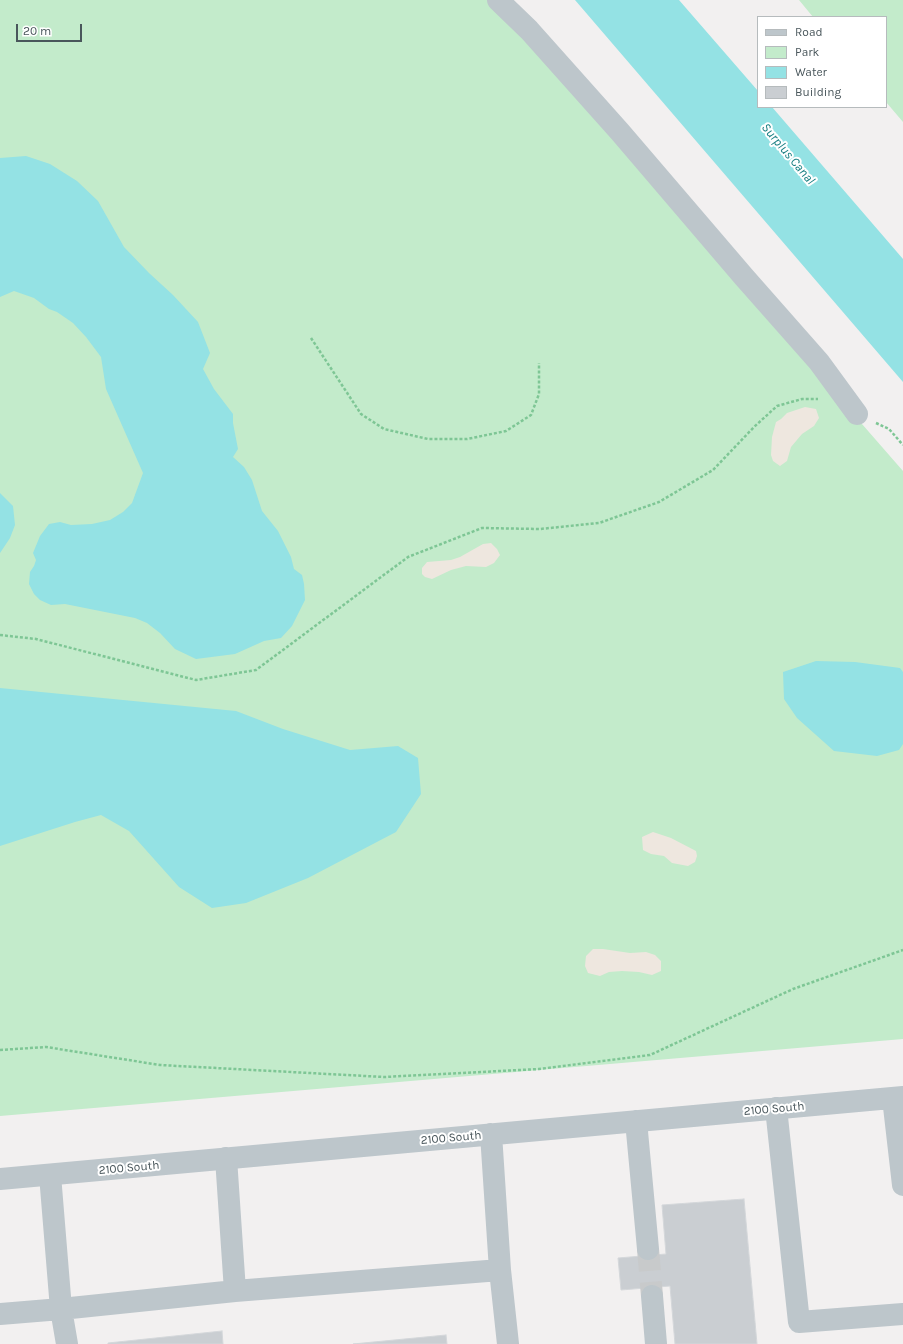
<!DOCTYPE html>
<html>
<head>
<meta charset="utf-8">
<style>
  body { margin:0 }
  #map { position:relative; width:903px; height:1344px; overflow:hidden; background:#f2f0f0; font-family:Karla,sans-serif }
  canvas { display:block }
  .legend { position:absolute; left:757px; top:16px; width:130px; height:92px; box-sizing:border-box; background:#fff; border:1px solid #b6bbbd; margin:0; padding:5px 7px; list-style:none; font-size:12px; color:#49565b }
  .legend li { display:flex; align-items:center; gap:8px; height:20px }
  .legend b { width:20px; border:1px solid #b6bbbd }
  .scale { position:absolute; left:16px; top:24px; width:66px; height:18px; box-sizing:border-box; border:2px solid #49565b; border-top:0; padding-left:5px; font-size:12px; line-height:14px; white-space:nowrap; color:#49565b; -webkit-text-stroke:3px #fff; paint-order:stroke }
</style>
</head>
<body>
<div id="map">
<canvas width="903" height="1344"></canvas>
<ul class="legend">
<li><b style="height:5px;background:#bdc6cb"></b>Road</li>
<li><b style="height:11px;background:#c3ebcb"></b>Park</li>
<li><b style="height:11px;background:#94e2e4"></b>Water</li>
<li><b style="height:11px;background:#caced2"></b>Building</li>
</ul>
<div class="scale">20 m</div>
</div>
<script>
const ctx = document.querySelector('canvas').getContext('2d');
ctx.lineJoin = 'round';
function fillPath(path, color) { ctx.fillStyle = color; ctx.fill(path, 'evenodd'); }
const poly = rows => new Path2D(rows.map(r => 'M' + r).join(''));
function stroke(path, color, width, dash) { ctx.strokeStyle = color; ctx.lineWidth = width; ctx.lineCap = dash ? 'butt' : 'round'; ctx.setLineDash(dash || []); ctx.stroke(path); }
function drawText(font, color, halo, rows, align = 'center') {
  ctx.font = font + ' Karla,sans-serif'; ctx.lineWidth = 4; ctx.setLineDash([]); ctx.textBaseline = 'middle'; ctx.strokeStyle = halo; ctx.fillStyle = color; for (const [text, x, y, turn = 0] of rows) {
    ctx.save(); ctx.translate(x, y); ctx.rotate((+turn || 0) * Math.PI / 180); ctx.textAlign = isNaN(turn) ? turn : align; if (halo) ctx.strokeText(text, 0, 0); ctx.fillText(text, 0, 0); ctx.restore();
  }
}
fillPath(poly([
  [0,0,492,0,903,471,903,1039,0,1116],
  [799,0,903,0,903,122,886,102,886,17,813,17]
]), '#c3ebcb');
fillPath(poly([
  [805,407,816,409,819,418,814,426,802,434,791,447,787,461,780,466,773,461,771,455,772,437,776,422,781,419,787,413],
  [491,543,497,549,500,555,494,563,486,567,466,566,451,570,432,579,425,577,422,574,422,568,427,562,451,560,460,557,483,544],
  [653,832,671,838,696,851,697,856,695,862,688,866,672,863,664,856,651,854,643,850,642,837],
  [593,949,603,949,630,953,646,952,655,955,661,961,661,971,652,975,639,972,622,971,609,972,600,976,588,973,585,966,586,956]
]), '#eee7df');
fillPath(poly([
  [575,0,679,0,758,91,758,107,772,107,903,259,903,382],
  [26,156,50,164,77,181,98,201,124,247,149,273,173,295,198,322,210,353,203,369,214,389,233,414,233,423,238,449,233,457,244,467,252,480,262,511,278,531,291,557,294,569,302,575,304,584,305,600,292,626,281,638,264,641,235,654,196,659,175,649,160,633,147,623,135,618,65,604,51,605,40,600,34,594,29,584,30,572,34,566,36,560,33,553,40,536,49,524,60,522,71,525,92,524,110,520,123,512,132,503,143,473,106,389,101,357,86,337,73,323,57,312,49,309,34,298,14,291,0,297,0,158],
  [0,493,13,506,15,525,10,538,0,553],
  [816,661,855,662,900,668,903,672,903,744,899,750,877,756,834,751,797,718,784,699,783,672],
  [0,688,236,711,283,729,350,750,398,746,418,758,421,794,396,832,308,878,246,903,212,908,179,887,129,831,101,815,75,822,0,846]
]), '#94e2e4');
const building = poly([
  [744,1199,757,1344,675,1344,670,1286,621,1290,618,1258,666,1254,662,1205,744,1199],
  [222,1331,223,1344,108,1344,108,1343,222,1331],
  [446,1335,447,1344,353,1344,446,1335]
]);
fillPath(building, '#caced2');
stroke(building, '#d4d7da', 1);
stroke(poly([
  [648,1249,652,1296]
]), '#c8cacb', 22, [22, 11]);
stroke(poly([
  [311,338,361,414,384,429,428,439,467,439,506,431,531,415,539,394,539,363],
  [876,423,889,429,903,445],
  [0,635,36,639,196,680,256,670,408,557,482,528,540,529,599,523,659,502,713,470,754,427,777,406,802,399,818,399],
  [0,1050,46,1047,160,1065,384,1077,539,1069,650,1055,793,989,903,950]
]), '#7ec695', 2.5, [3, 2]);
stroke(poly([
  [498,0,529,30,620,132,744,277,819,362,857,414],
  [893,1098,903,1185],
  [776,1108,799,1322,903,1314],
  [636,1121,648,1249],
  [50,1175,61,1309,235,1291,226,1158],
  [0,1179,903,1097],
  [500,1270,508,1344],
  [235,1291,500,1270,491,1134],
  [652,1296,656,1344],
  [0,1314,61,1309,67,1344]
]), '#bdc6cb', 22);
drawText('12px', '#49565b', '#fff', [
  ["2100 South",774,1109,-5],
  ["2100 South",451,1138,-5],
  ["2100 South",129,1168,-5]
]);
drawText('italic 13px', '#187f82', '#fff', [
  ["Surplus Canal",788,154,50]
]);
</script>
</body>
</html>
